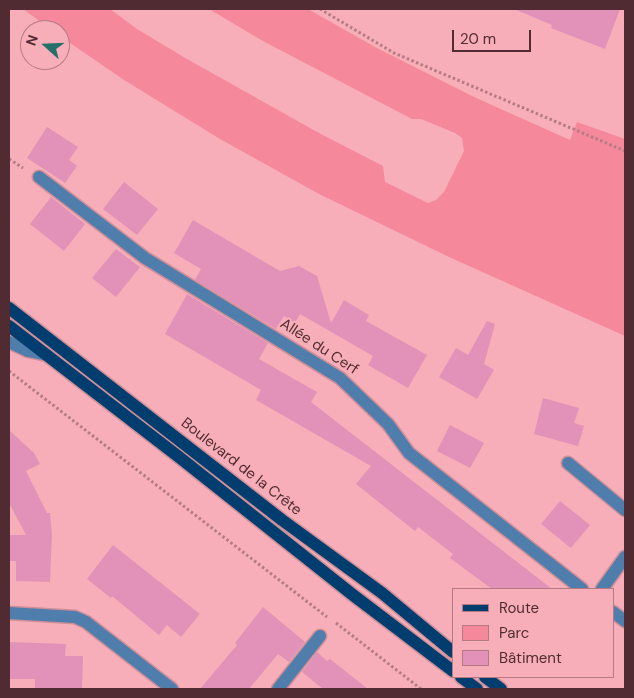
<!DOCTYPE html>
<html>
<head>
<meta charset="utf-8">
<style>
  body { margin:0 }
  #map { position:relative; width:634px; height:698px; overflow:hidden; background:#f7aeb8; font-family:"DM Sans",sans-serif }
  canvas { display:block }
  .frame { position:absolute; inset:0; border:10px solid #502c32; pointer-events:none }
  .legend { position:absolute; left:452px; top:588px; width:162px; height:90px; box-sizing:border-box; background:#f7aeb8; border:1px solid #b47a82; margin:0; padding:6px 9px; list-style:none; font-size:15px; color:#502c32 }
  .legend li { display:flex; align-items:center; gap:10px; height:25px }
  .legend b { width:25px; border:1px solid #b47a82 }
  .north { position:absolute; left:20px; top:20px; width:50px; height:50px; box-sizing:border-box; background:#f7aeb8; border:1px solid #b47a82; border-radius:50%; rotate:290deg; font-size:14px; font-weight:700; line-height:20px; text-align:center; color:#502c32 }
  .north::after { content:''; display:block; margin:auto; width:18px; height:22px; background:#26706c; clip-path:polygon(50% 0,100% 100%,50% 72%,0 100%) }
  .scale { position:absolute; left:452px; top:30px; width:79px; height:22px; box-sizing:border-box; border:2px solid #502c32; border-top:0; padding-left:6px; font-size:15px; line-height:18px; white-space:nowrap; color:#502c32; -webkit-text-stroke:4px #f7aeb8; paint-order:stroke }
</style>
</head>
<body>
<div id="map">
<canvas width="634" height="698"></canvas>
<div class="frame"></div>
<ul class="legend">
<li><b style="height:6px;background:#013e6f"></b>Route</li>
<li><b style="height:14px;background:#f6889b"></b>Parc</li>
<li><b style="height:14px;background:#e292b8"></b>Bâtiment</li>
</ul>
<div class="north">N</div>
<div class="scale">20 m</div>
</div>
<script>
const ctx = document.querySelector('canvas').getContext('2d');
ctx.lineJoin = 'round';
function fillPath(path, color) { ctx.fillStyle = color; ctx.fill(path, 'evenodd'); }
const poly = rows => new Path2D(rows.map(r => 'M' + r).join(''));
function stroke(path, color, width, dash) { ctx.strokeStyle = color; ctx.lineWidth = width; ctx.lineCap = dash ? 'butt' : 'round'; ctx.setLineDash(dash || []); ctx.stroke(path); }
function drawText(font, color, halo, rows, align = 'center') {
  ctx.font = font + ' "DM Sans",sans-serif'; ctx.lineWidth = 4; ctx.setLineDash([]); ctx.textBaseline = 'middle'; ctx.strokeStyle = halo; ctx.fillStyle = color; for (const [text, x, y, turn = 0] of rows) {
    ctx.save(); ctx.translate(x, y); ctx.rotate((+turn || 0) * Math.PI / 180); ctx.textAlign = isNaN(turn) ? turn : align; if (halo) ctx.strokeText(text, 0, 0); ctx.fillText(text, 0, 0); ctx.restore();
  }
}
fillPath(poly([
  [23,9,110,9,137,29,187,59,319,133,383,166,385,182,428,203,436,200,444,192,464,151,462,138,455,133,421,119,412,119,261,40,209,9,308,9,375,47,474,97,570,140,577,122,625,139,625,336,449,257,319,194,220,139,124,80,60,36,60,30,52,30]
]), '#f6889b');
fillPath(poly([
  [514,9,620,9,605,49,551,28,552,25],
  [47,127,78,147,69,160,77,166,65,183,27,158],
  [124,182,158,209,137,235,103,209],
  [51,197,85,224,64,251,30,224],
  [193,220,280,271,299,266,317,276,331,323,344,300,369,315,366,321,427,355,408,388,368,365,373,356,300,314,295,323,284,316,276,329,195,280,201,269,174,253],
  [116,249,140,267,116,297,92,278],
  [187,294,268,343,259,359,317,392,311,402,552,589,492,589,450,558,453,554,418,527,415,531,356,484,371,466,256,400,261,390,165,334],
  [487,321,495,324,484,364,494,370,477,399,439,377,456,348,468,355],
  [543,398,579,408,574,423,584,426,578,446,534,434],
  [450,425,484,443,470,468,437,451],
  [9,430,34,453,40,464,26,471,47,513,50,513,52,535,50,582,16,581,16,561,9,561,9,535,26,535,9,503],
  [560,501,590,525,571,548,541,524],
  [113,545,200,614,181,637,167,625,159,635,112,596,111,598,87,579],
  [263,607,305,642,289,662,278,654,249,689,200,689,237,645,235,643],
  [9,642,66,644,65,656,83,656,82,689,35,688,35,679,9,679],
  [317,652,327,661,330,659,368,689,323,689,302,672]
]), '#e292b8');
const minor = poly([
  [39,177,145,258,340,378,388,424,409,453,582,589],
  [9,342,28,351,47,355],
  [568,463,625,510],
  [602,589,625,557],
  [613,612,625,621],
  [9,613,75,617,86,622,172,689],
  [278,689,320,636]
]);
const major = poly([
  [9,308,282,520,382,593,453,652],
  [9,326,179,457,353,595,453,671],
  [461,677,477,689],
  [485,677,501,689]
]);
stroke(minor, '#cf8f98', 15);
stroke(major, '#cf8f98', 15);
stroke(poly([
  [320,9,394,53,625,151],
  [9,159,23,168],
  [9,371,327,617],
  [336,623,421,689]
]), '#b57b83', 3, [2.5, 2.5]);
stroke(minor, '#4f7dac', 12);
stroke(major, '#013e6f', 12);
drawText('15px', '#502c32', '#f7aeb8', [
  ["Allée du Cerf",319,347,33],
  ["Boulevard de la Crête",241,467,38]
]);
</script>
</body>
</html>
